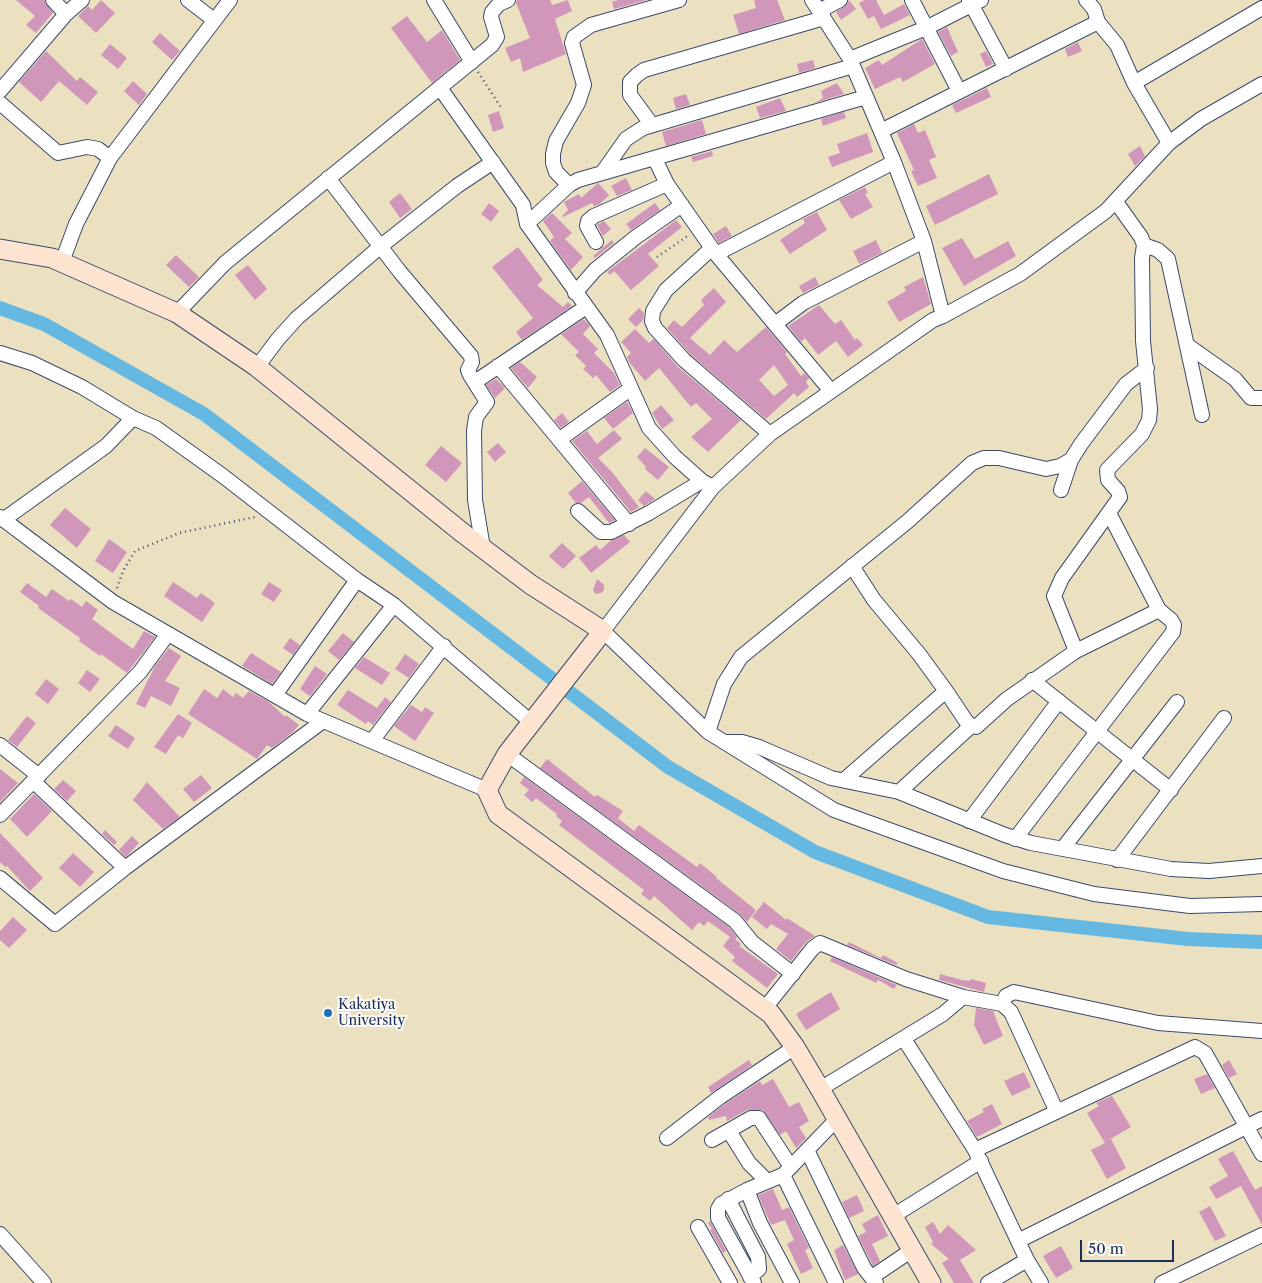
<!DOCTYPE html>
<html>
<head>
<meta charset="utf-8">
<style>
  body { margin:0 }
  #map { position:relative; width:1262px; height:1283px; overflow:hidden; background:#ebe1c0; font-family:"Libre Caslon Text",serif }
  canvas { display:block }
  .scale { position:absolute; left:1080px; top:1240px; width:94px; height:22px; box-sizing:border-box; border:2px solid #1b2f5e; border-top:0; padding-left:6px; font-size:15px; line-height:18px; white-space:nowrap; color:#1b2f5e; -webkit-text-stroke:4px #fdfcf7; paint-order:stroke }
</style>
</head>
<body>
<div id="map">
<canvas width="1262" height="1283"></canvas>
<div class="scale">50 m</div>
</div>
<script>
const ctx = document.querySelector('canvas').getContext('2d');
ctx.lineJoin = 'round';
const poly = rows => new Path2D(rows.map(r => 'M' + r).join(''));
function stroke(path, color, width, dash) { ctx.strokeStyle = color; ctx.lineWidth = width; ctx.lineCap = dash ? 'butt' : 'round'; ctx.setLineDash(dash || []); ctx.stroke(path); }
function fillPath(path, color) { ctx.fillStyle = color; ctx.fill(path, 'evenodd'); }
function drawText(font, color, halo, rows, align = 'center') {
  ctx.font = font + ' "Libre Caslon Text",serif'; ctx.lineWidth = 4; ctx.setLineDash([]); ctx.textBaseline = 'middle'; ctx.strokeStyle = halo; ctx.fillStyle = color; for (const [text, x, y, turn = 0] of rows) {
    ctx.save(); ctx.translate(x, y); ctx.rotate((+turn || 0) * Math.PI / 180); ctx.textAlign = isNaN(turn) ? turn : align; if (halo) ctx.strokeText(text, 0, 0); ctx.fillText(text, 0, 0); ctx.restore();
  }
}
stroke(poly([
  [0,308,44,324,204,414,668,767,815,852,988,917,1188,939,1262,942]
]), '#65b8e1', 14);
fillPath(poly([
  [16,0,44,0,53,13,36,33,26,25,35,16],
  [101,0,115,13,96,33,78,16,88,6,92,10],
  [517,0,550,0,552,5,568,0,572,11,555,19,566,54,523,72,520,58,511,62,505,48,530,38,516,3],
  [618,0,647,0,614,9,612,2],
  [754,0,777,0,785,20,739,34,733,15,756,8],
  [849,0,856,9,841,20,836,12,847,5],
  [865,0,876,0,884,15,904,4,910,15,881,29,874,16,868,19,859,3],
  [407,16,427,42,442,30,460,60,432,83,391,28],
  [947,27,958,52,951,56,938,32],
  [160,33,180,51,172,60,152,42],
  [922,39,935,64,903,82,900,77,875,89,865,68,879,60,882,65],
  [1078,42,1082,51,1068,57,1065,49],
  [110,44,127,58,118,69,101,55],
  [46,51,77,81,80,77,98,92,87,105,59,81,41,102,19,82],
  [986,51,993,64,986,67,980,54],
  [813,60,815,68,799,73,797,64],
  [133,81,147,94,139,105,124,91],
  [837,83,844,94,814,103,823,98,821,91],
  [987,88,991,97,956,113,952,105],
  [686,94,690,105,676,109,673,98],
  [780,98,786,111,760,118,756,107],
  [499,111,504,128,493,132,488,115],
  [844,112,846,118,823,126,821,119],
  [702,120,706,134,666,146,662,132],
  [914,124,918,133,925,130,936,157,929,160,937,178,918,186,911,171,914,170,897,133],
  [867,133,873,152,832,167,828,157,840,153,837,144],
  [1140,146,1145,156,1135,166,1128,154],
  [712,151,713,156,693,162,691,157],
  [989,174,998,194,935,225,926,206],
  [626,178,632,190,617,196,611,186],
  [598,183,609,195,600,204,594,206,592,203,563,217,562,216,568,210,564,202,579,194,581,198],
  [865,187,868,193,865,194,873,207,851,219,839,200],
  [400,193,412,209,400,218,389,202],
  [489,203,499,211,491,222,481,214],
  [655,203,660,210,631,230,626,224],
  [817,212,827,230,790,254,780,240,805,223,803,219],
  [552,213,572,233,565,239,583,257,571,270,550,241,554,237,543,221],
  [676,220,682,227,648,254,659,266,631,290,614,271,610,275,607,272],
  [604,221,611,229,603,236,597,225],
  [726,226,732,236,719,243,713,234],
  [962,238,975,259,1008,241,1016,256,964,286,942,248],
  [612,240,614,243,595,258,593,256],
  [876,240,882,253,859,264,853,251],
  [518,247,543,280,537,285,563,307,568,302,572,306,522,340,516,332,533,318,492,267],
  [176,255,199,277,189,287,166,265],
  [248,265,267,289,255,300,235,275],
  [815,277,819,285,803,293,799,286],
  [923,277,931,304,899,322,887,302,906,291,904,287],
  [714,288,726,302,690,338,710,355,724,340,737,352,766,327,787,352,785,354,801,376,804,373,809,378,806,382,809,387,797,397,794,393,766,419,690,354,667,328,674,320,682,327,704,305,701,300],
  [774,365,788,385,774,396,759,380],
  [819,305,835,324,841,320,855,340,857,338,863,345,848,357,836,341,818,355,805,338,801,342,788,326],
  [639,308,644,313,643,320,636,327,628,319],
  [584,319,590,326,583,334,598,349,594,353,614,373,620,385,610,392,596,375,593,378,583,369,586,366,575,355,579,352,561,334],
  [635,329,649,343,654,339,678,367,741,420,708,452,691,437,712,419,696,403,691,407,659,368,645,381,629,362,627,357,631,353,621,342],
  [520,362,537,377,528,388,511,368],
  [496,379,505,388,495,398,486,385],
  [627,402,633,413,613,429,604,418],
  [661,405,674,420,662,429,652,413],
  [562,413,569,422,561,428,554,420],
  [614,430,622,439,598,458,612,472,639,507,631,512,572,441,587,431,597,444],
  [498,443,506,452,495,462,487,452],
  [441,446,462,463,446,482,425,465],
  [645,448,669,467,658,480,645,469,646,467,637,457],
  [582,481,615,520,609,523,589,497,581,503,576,503,568,493],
  [646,491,655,499,644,506,638,500],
  [65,508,91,529,77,548,50,525],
  [624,535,630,542,591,573,579,558,596,545,600,550,610,541],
  [109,539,127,552,113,573,95,561],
  [562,543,576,556,563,569,549,556],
  [597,579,604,585,604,590,601,593,596,594,593,590],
  [173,582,197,598,201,593,215,603,202,622,164,596],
  [269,582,282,590,274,602,261,594],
  [27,583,46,597,52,589,69,601,71,599,82,607,86,601,98,610,92,619,133,649,144,631,155,637,127,673,101,654,100,656,79,641,80,638,38,608,39,606,20,592],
  [343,633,354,642,339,660,328,651],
  [290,638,300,645,293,655,283,648],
  [169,648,181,656,165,681,180,688,171,706,151,696,145,708,136,704,155,666],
  [251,653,281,672,272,684,242,666],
  [405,654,419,664,409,678,395,669],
  [364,657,390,673,382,685,355,668],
  [315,666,327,674,310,696,300,689],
  [87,670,100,679,90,692,78,683],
  [46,679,59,689,48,704,35,694],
  [204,689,217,698,223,689,233,697,236,693,243,698,249,691,269,702,285,717,286,715,299,725,292,733,272,748,267,745,257,759,188,714],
  [348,690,377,708,385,697,391,702,373,725,368,721,366,724,337,705],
  [411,705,422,712,425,707,434,713,415,741,394,726],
  [178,714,192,723,183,738,178,735,166,754,154,747],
  [27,716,36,723,17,747,8,740],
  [116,725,135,738,128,749,108,736],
  [547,759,595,797,597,795,623,811,618,818,634,831,639,825,697,867,700,863,717,877,716,878,756,910,747,922,740,914,540,768],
  [0,769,18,783,0,802],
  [201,775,212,788,194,802,183,789],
  [524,777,729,927,737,937,735,939,741,944,739,946,778,974,767,988,732,961,735,957,723,946,730,937,708,921,704,926,699,922,692,930,654,896,650,901,641,894,644,890,559,825,562,821,556,816,557,814,536,798,532,802,524,795,529,790,520,783],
  [63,780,76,791,67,801,54,789],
  [147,782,180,817,163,829,133,800],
  [34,794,52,811,27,837,10,819],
  [105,830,117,842,114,845,102,834],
  [0,833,43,878,30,891,7,866,5,867,0,862],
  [132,836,139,843,126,857,119,850],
  [73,853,94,872,80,887,59,868],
  [764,902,786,920,787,918,815,936,806,942,791,961,776,949,788,934,771,924,767,929,752,917],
  [13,917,27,930,9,948,0,940,0,931],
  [849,942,881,958,883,955,898,963,896,965,847,945],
  [832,957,897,985,894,989,878,980,876,983,830,961],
  [940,974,962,980,970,981,971,979,986,983,984,992,939,980],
  [831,992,840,1009,806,1030,796,1014],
  [976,1008,993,1011,1003,1036,984,1045,974,1025],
  [749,1060,752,1065,711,1093,708,1087],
  [1229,1060,1237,1074,1229,1078,1222,1065],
  [1024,1072,1031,1087,1012,1096,1004,1081],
  [1207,1074,1215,1088,1201,1094,1194,1079],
  [773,1079,789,1107,799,1102,809,1121,799,1127,806,1138,796,1148,786,1131,780,1135,763,1110,747,1110,727,1121,726,1116,709,1120,708,1117,725,1104,760,1081,762,1085],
  [1112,1096,1131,1127,1107,1141,1111,1139,1126,1168,1107,1179,1091,1150,1105,1143,1087,1113,1099,1106,1096,1103],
  [992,1104,1002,1124,977,1137,967,1121,984,1112,982,1109],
  [1233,1151,1255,1190,1262,1186,1262,1225,1241,1186,1216,1199,1209,1187,1228,1176,1218,1159],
  [773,1189,782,1210,789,1207,809,1248,805,1250,813,1268,801,1274,787,1244,794,1240,785,1220,771,1225,758,1195],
  [857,1195,864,1211,849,1218,842,1202],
  [1210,1206,1226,1236,1215,1241,1199,1212],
  [878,1215,888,1236,872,1244,880,1261,873,1266,858,1236,866,1232,862,1224],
  [710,1221,726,1251,723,1253,710,1230,712,1229,708,1223],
  [933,1222,940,1234,948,1225,976,1250,960,1260,974,1283,954,1283,942,1263,949,1259,931,1244,933,1242,925,1227],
  [843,1245,858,1274,845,1280,834,1250],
  [1061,1246,1073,1268,1056,1278,1043,1256]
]), '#d197bb');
const street = poly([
  [53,0,66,14],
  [188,0,214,20],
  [434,0,472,62],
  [812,0,850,59,894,162,924,241,943,316,933,320,770,434,713,487,603,631,708,732,834,810,1003,871,1094,894,1190,906,1262,904],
  [912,0,959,91],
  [969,0,1006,69],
  [1086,0,1094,9,1098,22,1117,45,1134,83,1169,143],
  [819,11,840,0],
  [850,59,926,28,981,0],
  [1134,83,1262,8],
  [440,88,523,205,527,224,607,335,649,428,675,457,702,481],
  [0,91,66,14,82,0],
  [0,103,58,153,87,147,98,149,110,158],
  [652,125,630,95,630,82,637,75,644,70,824,18],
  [881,131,1098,22],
  [655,159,667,184,716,254,831,391],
  [602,173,626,139,643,128,853,66],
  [328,178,400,272,471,356,472,362,468,370,470,375,487,402,476,417,474,431,475,500,483,548],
  [569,185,556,172,553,163,553,154,556,141,578,103,584,85,572,43,574,37,591,25,679,0],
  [527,224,569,185,578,180,866,97],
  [596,242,587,226,588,221,594,216,667,184],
  [1144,245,1158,250,1168,259,1202,415],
  [712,248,666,290,653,311,652,321,655,328,684,360,770,434],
  [716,254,894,162],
  [62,262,76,224,110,158,230,0],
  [575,293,595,270,636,237,682,205],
  [177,313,225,263,492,45,497,37,491,17,492,12,499,4,508,0],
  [943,316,1020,274,1106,211,1169,143,1201,119,1262,84],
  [775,324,803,303,924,241],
  [1187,345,1235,379,1251,398,1262,398],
  [0,353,32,363,82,387,133,418,156,428,223,476,357,580],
  [498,366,629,524],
  [257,367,278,339,297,318,381,246,457,186,493,162],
  [475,382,586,307],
  [560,439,630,389],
  [1061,490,1071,460,1081,444,1126,384,1147,368],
  [578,511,601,532,611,532,649,513,702,481,709,485],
  [0,517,113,602,307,714,487,790],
  [3,520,106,446,133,418],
  [852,566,874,600,919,654,946,691],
  [1076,651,1054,596,1062,578,1120,497,1118,491,1108,480,1107,470,1142,434,1149,420,1150,409,1143,341,1142,258,1144,245,1141,237,1116,202],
  [1032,680,1171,790],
  [275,695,357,580,394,605,531,722],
  [307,714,394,605],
  [708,732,724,684,741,657,908,521,972,463,984,458,999,458,1046,469,1060,466,1071,460],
  [372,741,444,646],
  [726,742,742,742,759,747,831,778,899,792,1005,835,1031,843,1171,869,1209,871,1262,866],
  [0,745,39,776],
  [507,754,735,921,752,942,793,974],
  [844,780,946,691,966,721,971,726,976,727,1007,699,1076,651,1159,610,1109,513],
  [33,781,125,868],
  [899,792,971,726],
  [0,815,140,672,167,635],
  [969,821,1059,701],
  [1015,839,1173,632,1174,625,1171,620,1159,610],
  [1063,848,1177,702],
  [1117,860,1224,718],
  [0,878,55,924,125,868,323,721],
  [1002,1004,1006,996,1014,992,1158,1023,1262,1031],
  [765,1008,813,948,820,943,906,979,963,997,1002,1004,1011,1012,1056,1110],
  [904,1039,975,1150,1027,1260,1041,1283],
  [820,1089,943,1014,963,997],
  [729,1131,749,1163,767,1181],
  [667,1138,720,1097,795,1047],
  [712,1140,751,1118,759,1118,791,1167],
  [807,1150,864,1268,876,1283],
  [975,1150,1195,1047,1205,1053,1262,1154],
  [747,1190,760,1223,792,1283],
  [728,1199,758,1257,759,1269,750,1277],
  [893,1216,981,1161],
  [698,1227,730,1283],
  [0,1234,44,1283],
  [1018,1241,1262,1119],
  [872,1277,912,1250],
  [754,1283,718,1218,718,1209,721,1204,747,1190,783,1175],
  [836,1283,783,1175,837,1119],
  [988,1283,1027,1260],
  [1162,1283,1262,1235]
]);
const secondary = poly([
  [0,249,52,258,177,313,257,367,464,534,530,584,603,631,507,754,487,790,498,814,771,1014,795,1047,820,1089,931,1283]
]);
stroke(street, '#3a4a6d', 16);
stroke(secondary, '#3a4a6d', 21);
stroke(poly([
  [478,72,502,109],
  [657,257,689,235],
  [117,588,123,571,135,551,179,533,255,517]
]), '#3a4a6d', 2.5, [1, 4]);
stroke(street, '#fff', 14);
stroke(secondary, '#fde4d1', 19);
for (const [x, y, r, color] of [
  [328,1013,5,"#1f6fb2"]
]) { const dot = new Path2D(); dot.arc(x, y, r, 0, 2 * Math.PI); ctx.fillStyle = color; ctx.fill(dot); stroke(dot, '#fdfcf7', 2); }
drawText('14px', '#1b2f5e', '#fdfcf7', [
  ["Kakatiya",338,1005],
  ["University",338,1021]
], 'left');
</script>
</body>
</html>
